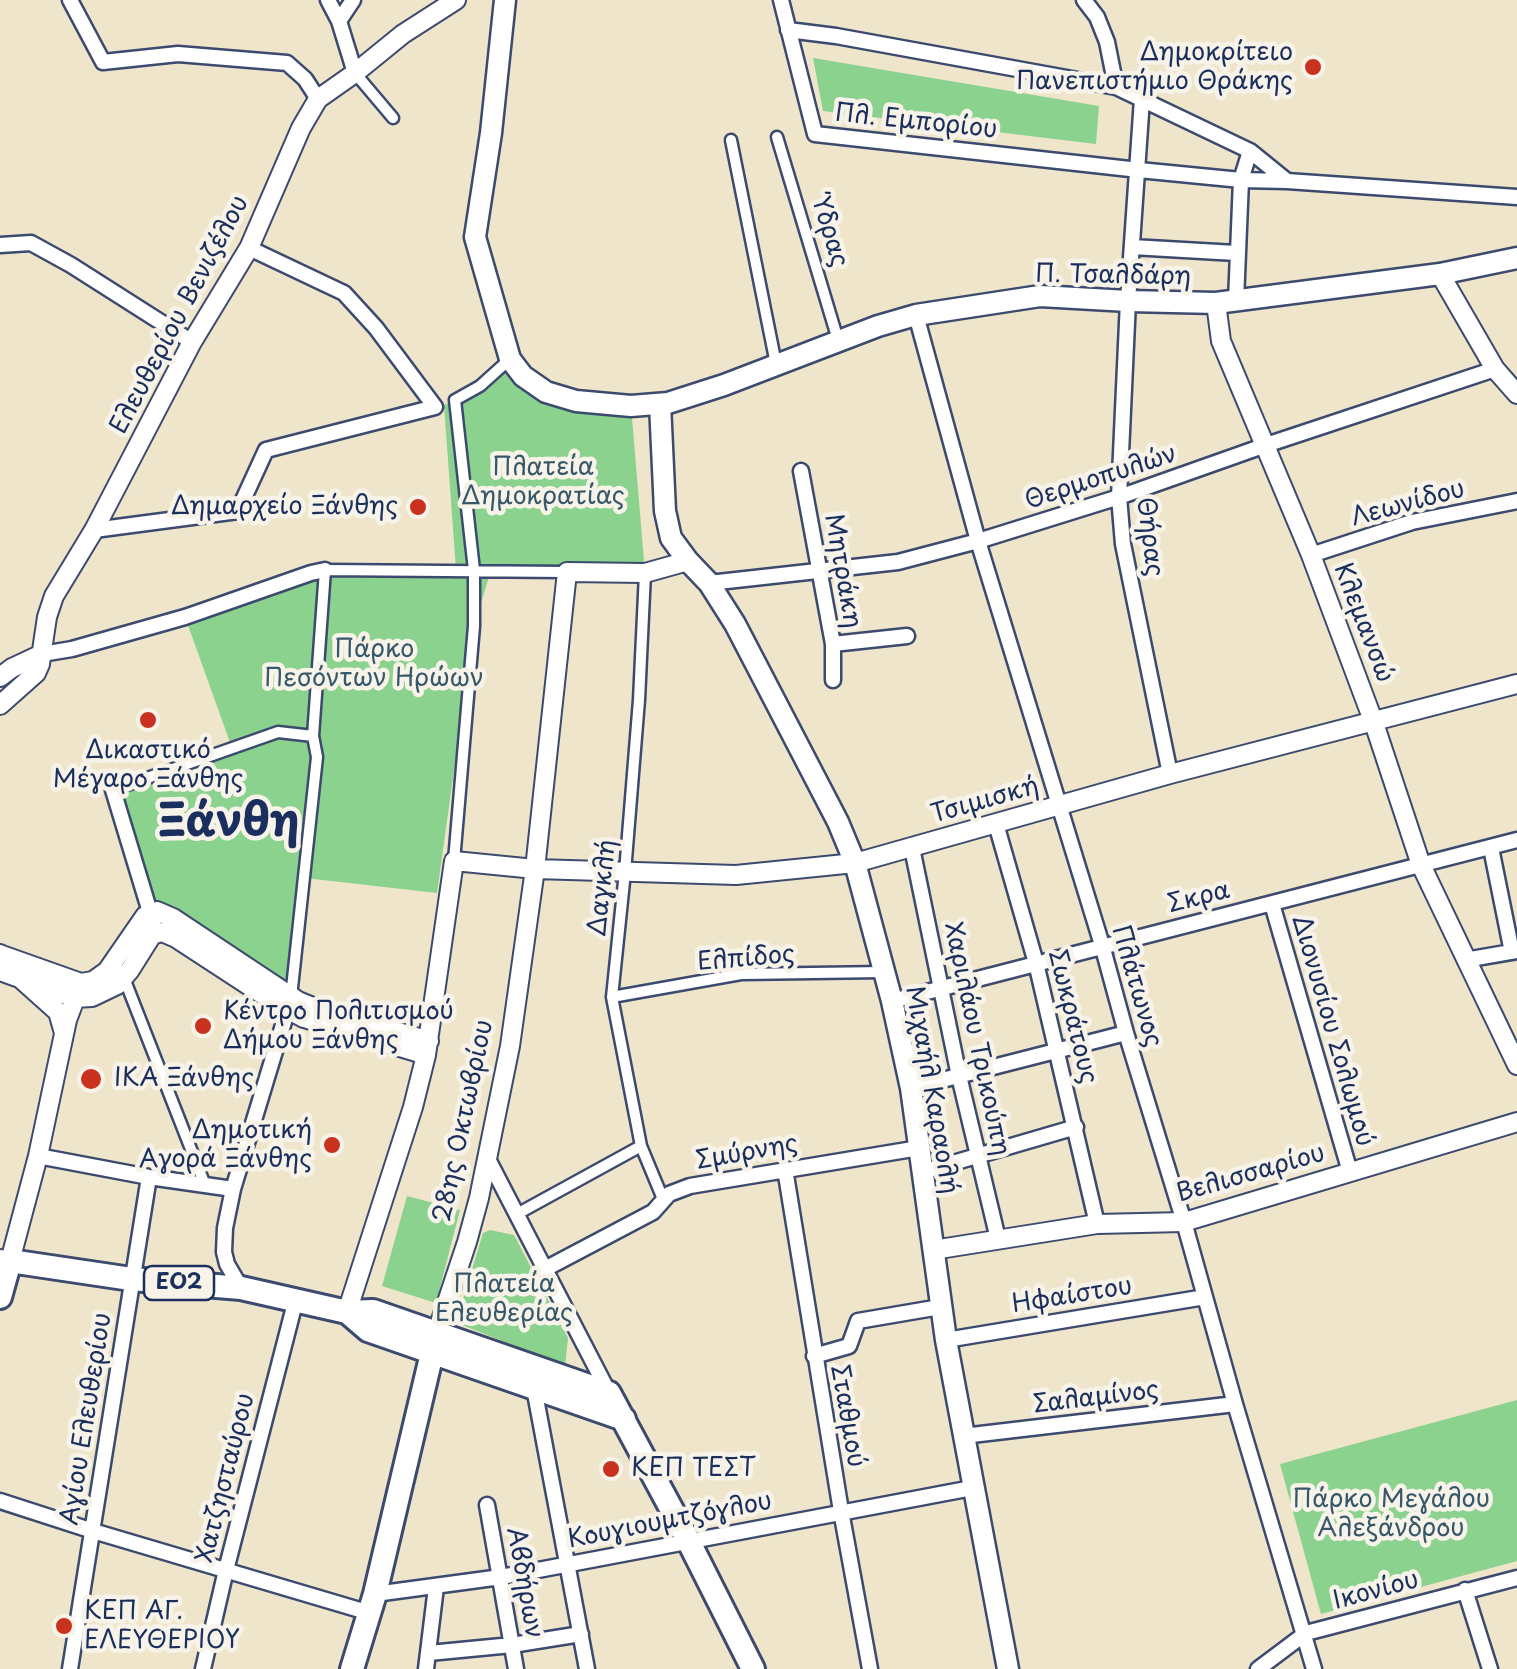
<!DOCTYPE html>
<html>
<head>
<meta charset="utf-8">
<style>
  body { margin:0 }
  canvas { display:block; background:#efe5ca }
</style>
</head>
<body>
<canvas width="1517" height="1669"></canvas>
<script>
const ctx = document.querySelector('canvas').getContext('2d');
ctx.lineJoin = 'round';
function fillPath(path, color) { ctx.fillStyle = color; ctx.fill(path, 'evenodd'); }
const poly = rows => new Path2D(rows.map(r => 'M' + r).join(''));
function stroke(path, color, width, dash) { ctx.strokeStyle = color; ctx.lineWidth = width; ctx.lineCap = dash ? 'butt' : 'round'; ctx.setLineDash(dash || []); ctx.stroke(path); }
function drawText(font, color, halo, rows, align = 'center') {
  ctx.font = font + ' "Playpen Sans",sans-serif'; ctx.lineWidth = 9; ctx.setLineDash([]); ctx.textBaseline = 'middle'; ctx.strokeStyle = halo; ctx.fillStyle = color; for (const [text, x, y, turn = 0] of rows) {
    ctx.save(); ctx.translate(x, y); ctx.rotate((+turn || 0) * Math.PI / 180); ctx.textAlign = isNaN(turn) ? turn : align; if (halo) ctx.strokeText(text, 0, 0); ctx.fillText(text, 0, 0); ctx.restore();
  }
}
fillPath(poly([
  [813,58,1099,106,1096,144,823,111],
  [510,359,546,392,631,406,645,573,491,570,474,626,437,893,305,878,291,997,155,911,113,790,232,748,185,617,325,570,456,570,444,405,455,400],
  [407,1196,460,1210,436,1303,382,1286],
  [490,1230,514,1235,568,1338,565,1366,462,1325,459,1321,458,1316,483,1233],
  [1517,1400,1517,1561,1321,1614,1280,1464]
]), '#8ad28d');
const pedestrian = poly([
  [355,73,393,118],
  [777,137,838,340],
  [731,140,776,364],
  [645,573,639,700,625,872,612,997,641,1146,663,1199],
  [113,790,278,732,313,736],
  [454,861,474,626,474,570,455,400,480,386,510,359],
  [124,978,205,1185],
  [291,997,317,757,313,736,325,570,567,572],
  [612,997,741,974,884,972],
  [517,1214,641,1146]
]);
const minor = poly([
  [70,0,103,62,178,54,287,63,305,79,318,99],
  [328,0,339,21,355,73],
  [781,0,815,134,1139,170,1241,180,1287,181],
  [1084,0,1097,17,1107,42,1116,87],
  [339,21,353,0],
  [788,30,836,36,1116,87,1250,151,1287,181,1517,197],
  [1142,99,1128,301,1119,497,1123,544,1170,774],
  [0,245,31,243,71,265,192,342],
  [1132,247,1236,253],
  [1236,301,1241,180,1250,151],
  [916,315,978,541,1102,945,1126,1033,1184,1222,1235,1404,1314,1669],
  [801,471,833,644,833,680],
  [94,530,238,511,266,450,435,407,376,328,344,293,249,248],
  [1311,555,1412,522,1517,501],
  [709,583,898,562,978,541,1119,497,1266,445,1495,369],
  [833,644,907,636],
  [42,654,72,649,185,617,311,573,325,570],
  [113,790,156,932],
  [996,824,1036,963,1097,1224],
  [912,848,959,1076,998,1239],
  [1491,848,1512,952],
  [1272,904,1350,1172],
  [1465,960,1517,951],
  [892,1001,1517,840],
  [911,1088,1126,1033],
  [38,1156,149,1177,233,1189],
  [488,1159,609,1393],
  [785,1169,841,1511,870,1669],
  [922,1172,1076,1127],
  [545,1269,653,1212,669,1194,690,1186,919,1148],
  [241,1288,227,1264,224,1252,225,1228,233,1189,290,1002],
  [946,1340,1205,1297],
  [814,1356,849,1346,858,1321,940,1307],
  [534,1388,587,1669],
  [963,1436,1235,1404],
  [0,1501,93,1531,370,1613],
  [487,1505,516,1669],
  [1465,1590,1490,1669],
  [375,1594,501,1577,972,1488],
  [429,1653,512,1645,581,1634],
  [70,1669,149,1177],
  [203,1669,226,1570,296,1299],
  [426,1669,436,1587],
  [1258,1669,1306,1633,1517,1578]
]);
const tertiary = poly([
  [1440,274,1495,369,1517,394],
  [1216,303,1221,341,1311,555,1374,723,1421,865,1517,1065],
  [0,677,12,668,42,654],
  [0,705,36,673,40,664,47,617,54,596,94,530,192,342,249,248,301,128,318,99,355,73,403,34,456,0],
  [0,954,20,978,58,1012,64,1033],
  [2,955,81,983],
  [0,971,75,998,92,997,117,985,130,970,152,935,162,932,176,938,271,1000,304,1018,426,1055],
  [81,983,93,981,107,971,145,916,157,911,173,918,298,1001,318,1009,429,1041],
  [933,1250,1097,1224,1184,1222,1517,1122],
  [0,1259,10,1261,38,1156,67,1020,79,988],
  [347,1312,413,1107,426,1055,454,861,535,869,736,875,855,863,1170,774,1517,684],
  [437,1332,467,1242,479,1198,510,1046,535,869,567,572,645,573,688,561]
]);
const secondary = poly([
  [505,0,491,133,475,237,510,359,523,376,546,392,576,401,631,406,668,403,724,385,878,326,916,315,1040,296,1128,301,1216,303,1440,274,1517,258],
  [660,404,665,511,671,538,688,561,709,583,735,624,838,822,855,863,892,1001,911,1088,946,1340,1008,1669]
]);
const primary = poly([
  [0,1297,10,1261,131,1279,241,1288,347,1312,373,1311,609,1393,688,1540,753,1669],
  [347,1312,368,1330,624,1419],
  [352,1669,375,1594,437,1332]
]);
stroke(pedestrian, '#3b4a6e', 15);
stroke(minor, '#3b4a6e', 19);
stroke(tertiary, '#3b4a6e', 22);
stroke(secondary, '#3b4a6e', 25);
stroke(primary, '#3b4a6e', 28);
stroke(pedestrian, '#fff', 10);
stroke(minor, '#fff', 14);
stroke(tertiary, '#fff', 18);
stroke(secondary, '#fff', 20);
stroke(primary, '#fff', 22);
for (const [x, y, r, color] of [
  [1313,67,10,"#c8321e"],
  [418,507,10,"#c8321e"],
  [148,720,10,"#c8321e"],
  [203,1026,10,"#c8321e"],
  [91,1079,12,"#c8321e"],
  [332,1145,10,"#c8321e"],
  [611,1469,10,"#c8321e"],
  [64,1626,10,"#c8321e"]
]) { const dot = new Path2D(); dot.arc(x, y, r, 0, 2 * Math.PI); ctx.fillStyle = color; ctx.fill(dot); stroke(dot, '#f7f3e8', 4); }
for (const [x, y, w] of [
  [179,1283,70]
]) { const box = new Path2D(); box.roundRect(x - w / 2, y - 17, w, 34, 8); ctx.fillStyle = '#f7f3e8'; ctx.fill(box); stroke(box, '#1b2f5e', 2.5); }
drawText('bold 22px', '#1b2f5e', null, [
  ["ΕΟ2",179,1283]
]);
drawText('25px', '#1b2f5e', '#f7f3e8', [
  ["Δημοκρίτειο",1293,53,"right"],
  ["Πανεπιστήμιο Θράκης",1293,82,"right"],
  ["Δημαρχείο Ξάνθης",398,507,"right"],
  ["Δικαστικό",148,751,"center"],
  ["Μέγαρο Ξάνθης",148,780,"center"],
  ["Κέντρο Πολιτισμού",223,1012],
  ["Δήμου Ξάνθης",223,1041],
  ["ΙΚΑ Ξάνθης",114,1079],
  ["Δημοτική",312,1131,"right"],
  ["Αγορά Ξάνθης",312,1160,"right"],
  ["ΚΕΠ ΤΕΣΤ",631,1469],
  ["ΚΕΠ ΑΓ.",84,1612],
  ["ΕΛΕΥΘΕΡΙΟΥ",84,1641]
], 'left');
drawText('25px', '#1b2f5e', '#f7f3e8', [
  ["Πλ. Εμπορίου",916,122,6],
  ["Ύδρας",829,232,73],
  ["Π. Τσαλδάρη",1113,276,1],
  ["Ελευθερίου Βενιζέλου",180,315,-62],
  ["Θερμοπυλών",1101,478,-18],
  ["Λεωνίδου",1408,504,-15],
  ["Θήρας",1149,537,83],
  ["Μητράκη",842,571,80],
  ["Κλεμανσώ",1363,623,69],
  ["Τσιμισκή",985,801,-16],
  ["Δαγκλή",603,888,-84],
  ["Σκρα",1199,898,-14],
  ["Ελπίδος",746,959,-5],
  ["Πλάτωνος",1136,986,74],
  ["Σωκράτους",1072,1017,76],
  ["Διονυσίου Σολωμού",1332,1031,74],
  ["Χαριλάου Τρικούπη",976,1039,78],
  ["Μιχαήλ Καραολή",931,1090,80],
  ["28ης Οκτωβρίου",464,1121,-78],
  ["Σμύρνης",747,1153,-10],
  ["Βελισσαρίου",1251,1174,-16],
  ["Ηφαίστου",1072,1296,-9],
  ["Σαλαμίνος",1096,1398,-7],
  ["Σταθμού",847,1416,80],
  ["Αγίου Ελευθερίου",87,1419,-81],
  ["Χατζησταύρου",226,1478,-76],
  ["Κουγιουμτζόγλου",670,1521,-11],
  ["Αβδήρων",524,1583,80],
  ["Ικονίου",1376,1591,-15]
]);
drawText('25px', '#37586a', '#f7f3e8', [
  ["Πλατεία",543,468],
  ["Δημοκρατίας",543,497],
  ["Πάρκο",374,650],
  ["Πεσόντων Ηρώων",374,679],
  ["Πλατεία",504,1285],
  ["Ελευθερίας",504,1314],
  ["Πάρκο Μεγάλου",1391,1500],
  ["Αλεξάνδρου",1391,1529]
]);
drawText('bold 45px', '#1b2f5e', '#f7f3e8', [
  ["Ξάνθη",229,824]
]);
</script>
</body>
</html>
